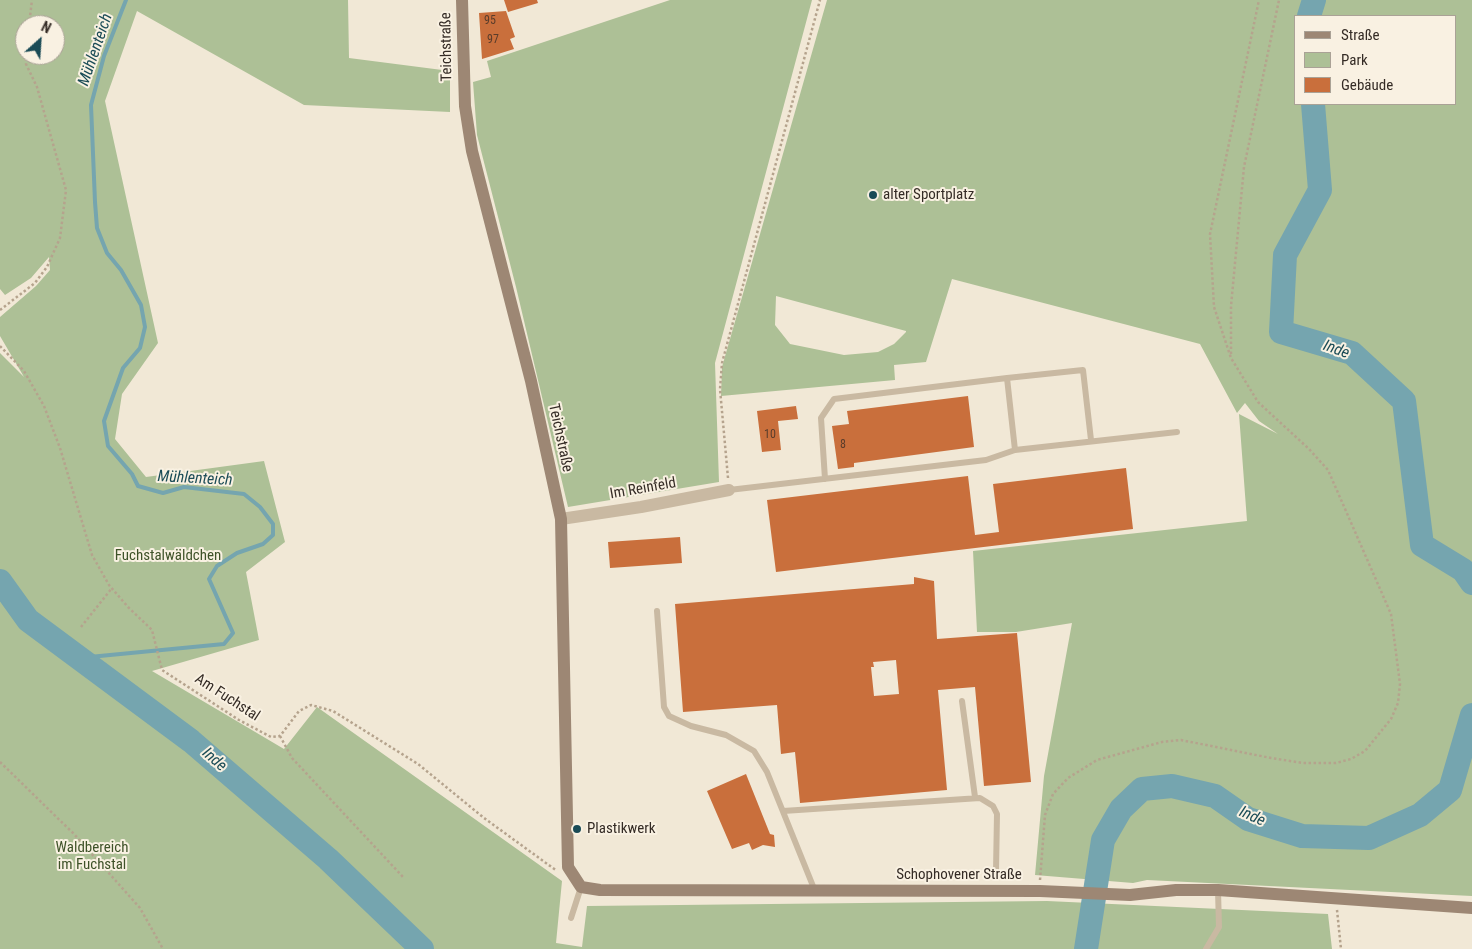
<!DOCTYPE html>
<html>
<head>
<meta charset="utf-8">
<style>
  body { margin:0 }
  #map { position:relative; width:1472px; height:949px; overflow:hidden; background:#f1e8d6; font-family:"Roboto Condensed",sans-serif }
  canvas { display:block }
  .legend { position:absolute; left:1294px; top:15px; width:162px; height:90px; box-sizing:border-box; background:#f9f1e2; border:1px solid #aaa296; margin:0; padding:6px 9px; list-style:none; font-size:15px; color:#342b25 }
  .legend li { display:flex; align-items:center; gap:10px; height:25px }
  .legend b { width:25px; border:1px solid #aaa296 }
  .north { position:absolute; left:15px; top:15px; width:50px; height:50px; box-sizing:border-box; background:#f9f1e2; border:1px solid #aaa296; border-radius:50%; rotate:26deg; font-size:14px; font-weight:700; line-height:20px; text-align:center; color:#342b25 }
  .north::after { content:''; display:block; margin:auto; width:18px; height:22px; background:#1a4b56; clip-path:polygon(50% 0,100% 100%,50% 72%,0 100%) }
</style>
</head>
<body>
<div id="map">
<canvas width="1472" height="949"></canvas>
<ul class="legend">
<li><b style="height:6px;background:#9d8774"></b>Straße</li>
<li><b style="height:14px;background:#adc096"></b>Park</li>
<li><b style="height:14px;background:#c96f3c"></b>Gebäude</li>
</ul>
<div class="north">N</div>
</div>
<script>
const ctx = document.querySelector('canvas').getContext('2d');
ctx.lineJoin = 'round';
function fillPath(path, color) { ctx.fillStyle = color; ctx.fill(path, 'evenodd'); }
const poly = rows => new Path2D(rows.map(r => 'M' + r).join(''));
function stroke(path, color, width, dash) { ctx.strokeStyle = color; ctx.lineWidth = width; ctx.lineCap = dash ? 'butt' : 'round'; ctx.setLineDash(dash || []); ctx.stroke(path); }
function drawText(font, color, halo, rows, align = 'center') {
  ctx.font = font + ' "Roboto Condensed",sans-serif'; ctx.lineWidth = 4; ctx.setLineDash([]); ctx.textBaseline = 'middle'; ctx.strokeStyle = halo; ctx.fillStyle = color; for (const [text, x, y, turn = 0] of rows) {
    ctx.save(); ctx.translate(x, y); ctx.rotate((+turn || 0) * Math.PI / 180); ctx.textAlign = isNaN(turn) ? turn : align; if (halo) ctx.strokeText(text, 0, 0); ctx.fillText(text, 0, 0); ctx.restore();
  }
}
fillPath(poly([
  [0,0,348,0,349,58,450,71,450,112,304,105,137,11,105,101,158,343,122,394,115,439,146,477,264,461,285,542,246,572,259,640,152,671,284,749,317,707,562,881,556,943,582,947,587,906,1047,901,1328,914,1332,949,0,949,0,353,24,377,0,336,0,317,36,286,50,270,49,257,31,278,5,295,0,289],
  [25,25,55,25,55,55,25,55],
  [670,0,812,0,715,363,719,482,568,507,516,287,477,135,473,82,491,77,487,61],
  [827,0,1472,0,1472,896,1147,880,1133,883,1035,875,1044,776,1072,623,1016,632,977,632,973,551,1247,521,1239,414,1278,434,1259,421,1245,403,1237,413,1200,344,952,279,926,362,894,365,895,380,721,396,722,367],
  [1296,16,1456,16,1456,104,1296,104],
  [776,296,906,331,906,332,894,344,878,352,844,355,790,344,775,325]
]), '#adc096');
stroke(poly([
  [79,658,224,644,233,633,209,579,217,566,237,553,263,544,273,535,273,524,260,507,244,494,184,487,163,493,138,486,132,474,108,446,104,421,123,368,140,348,145,327,141,305,121,270,107,253,97,228,95,202,91,105,104,56,126,0]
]), '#75a5af', 4);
stroke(poly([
  [1309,16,1314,0],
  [1313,104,1320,190,1285,255,1281,332,1352,353,1404,401,1422,545,1463,570,1472,583],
  [0,581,28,620,191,741,328,859,422,949],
  [1086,949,1103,840,1121,809,1142,789,1172,786,1215,796,1248,819,1302,836,1369,838,1420,815,1450,790,1472,715]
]), '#75a5af', 24);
fillPath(poly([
  [504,0,537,0,538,3,508,12],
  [506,11,515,37,510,39,514,49,482,59,479,13],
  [968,396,974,447,854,463,854,467,838,469,832,426,849,424,847,411],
  [796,406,798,419,778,421,781,450,762,452,757,411],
  [1126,468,1133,529,776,572,767,500,968,476,975,535,999,532,993,484],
  [680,537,682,563,610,568,608,542],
  [914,577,934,581,937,639,1017,633,1031,782,984,786,975,687,938,690,947,790,800,803,795,752,781,754,777,705,683,712,675,604,914,584],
  [896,660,899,694,874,696,871,667,874,667,873,662],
  [746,774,770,834,774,835,775,847,763,845,752,850,749,843,732,849,707,791]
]), '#c96f3c');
stroke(poly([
  [29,25,32,0],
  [0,310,35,283,47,267,60,238,66,190,37,87,26,64,26,55],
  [0,346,24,371,44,406,60,448,92,555,109,585,128,607,152,630,162,670,239,720,271,737,280,736,299,711,311,705,333,711,418,764,484,818,557,871],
  [1231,354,1231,306,1244,167,1279,0],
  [728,478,720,389,722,363,820,0],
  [81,627,112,588],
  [280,736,292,758,403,877],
  [0,762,74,834,140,908,163,949],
  [1040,880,1045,815,1053,794,1068,778,1097,760,1162,742,1181,740,1271,758,1303,763,1336,763,1351,759,1365,751,1391,719,1398,703,1400,684,1391,614,1328,470,1309,449,1258,402,1231,358,1214,307,1210,234,1259,0],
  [1337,910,1341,949]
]), '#b5a38d', 2.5, [2.5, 2.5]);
stroke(poly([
  [1015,450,1007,378,1083,370,1091,440],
  [825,479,821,418,834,399,1007,378],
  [729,490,986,460,1015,450,1177,432],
  [657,611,664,707,669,716,691,726,726,735,754,751,767,772,815,891],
  [962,701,975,797],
  [783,811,980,798,993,806,997,814,996,871],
  [571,918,581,887],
  [1206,949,1219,927,1218,890]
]), '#c9b9a2', 6);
stroke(poly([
  [561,519,641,507,729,490]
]), '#c9b9a2', 12);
stroke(poly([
  [462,0,465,106,472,151,531,381,561,519,568,867,581,887,600,890,1040,891,1130,895,1176,890,1218,890,1472,908]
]), '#9d8774', 12);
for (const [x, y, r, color] of [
  [873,195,5,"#1a4b56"],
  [577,829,5,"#1a4b56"]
]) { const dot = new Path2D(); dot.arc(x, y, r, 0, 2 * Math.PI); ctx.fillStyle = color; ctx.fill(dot); stroke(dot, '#f9f1e2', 2); }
drawText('12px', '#593c2b', null, [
  ["95",490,21],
  ["97",493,40],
  ["10",770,435],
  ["8",843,445]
]);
drawText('15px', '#342b25', '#f9f1e2', [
  ["Teichstraße",447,47,-91],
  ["Teichstraße",560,438,78],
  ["Im Reinfeld",643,489,-10],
  ["Am Fuchstal",227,698,33],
  ["Schophovener Straße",959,875]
]);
drawText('15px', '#342b25', '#f9f1e2', [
  ["alter Sportplatz",883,195],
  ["Plastikwerk",587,829]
], 'left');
drawText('15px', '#3e5228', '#f9f1e2', [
  ["Fuchstalwäldchen",168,556],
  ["Waldbereich",92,848],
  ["im Fuchstal",92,865]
]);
drawText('italic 16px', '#1a4b56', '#f9f1e2', [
  ["Mühlenteich",96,50,-71],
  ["Inde",1336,350,20],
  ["Mühlenteich",195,479,3],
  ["Inde",214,760,41],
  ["Inde",1252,817,24]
]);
</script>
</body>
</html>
